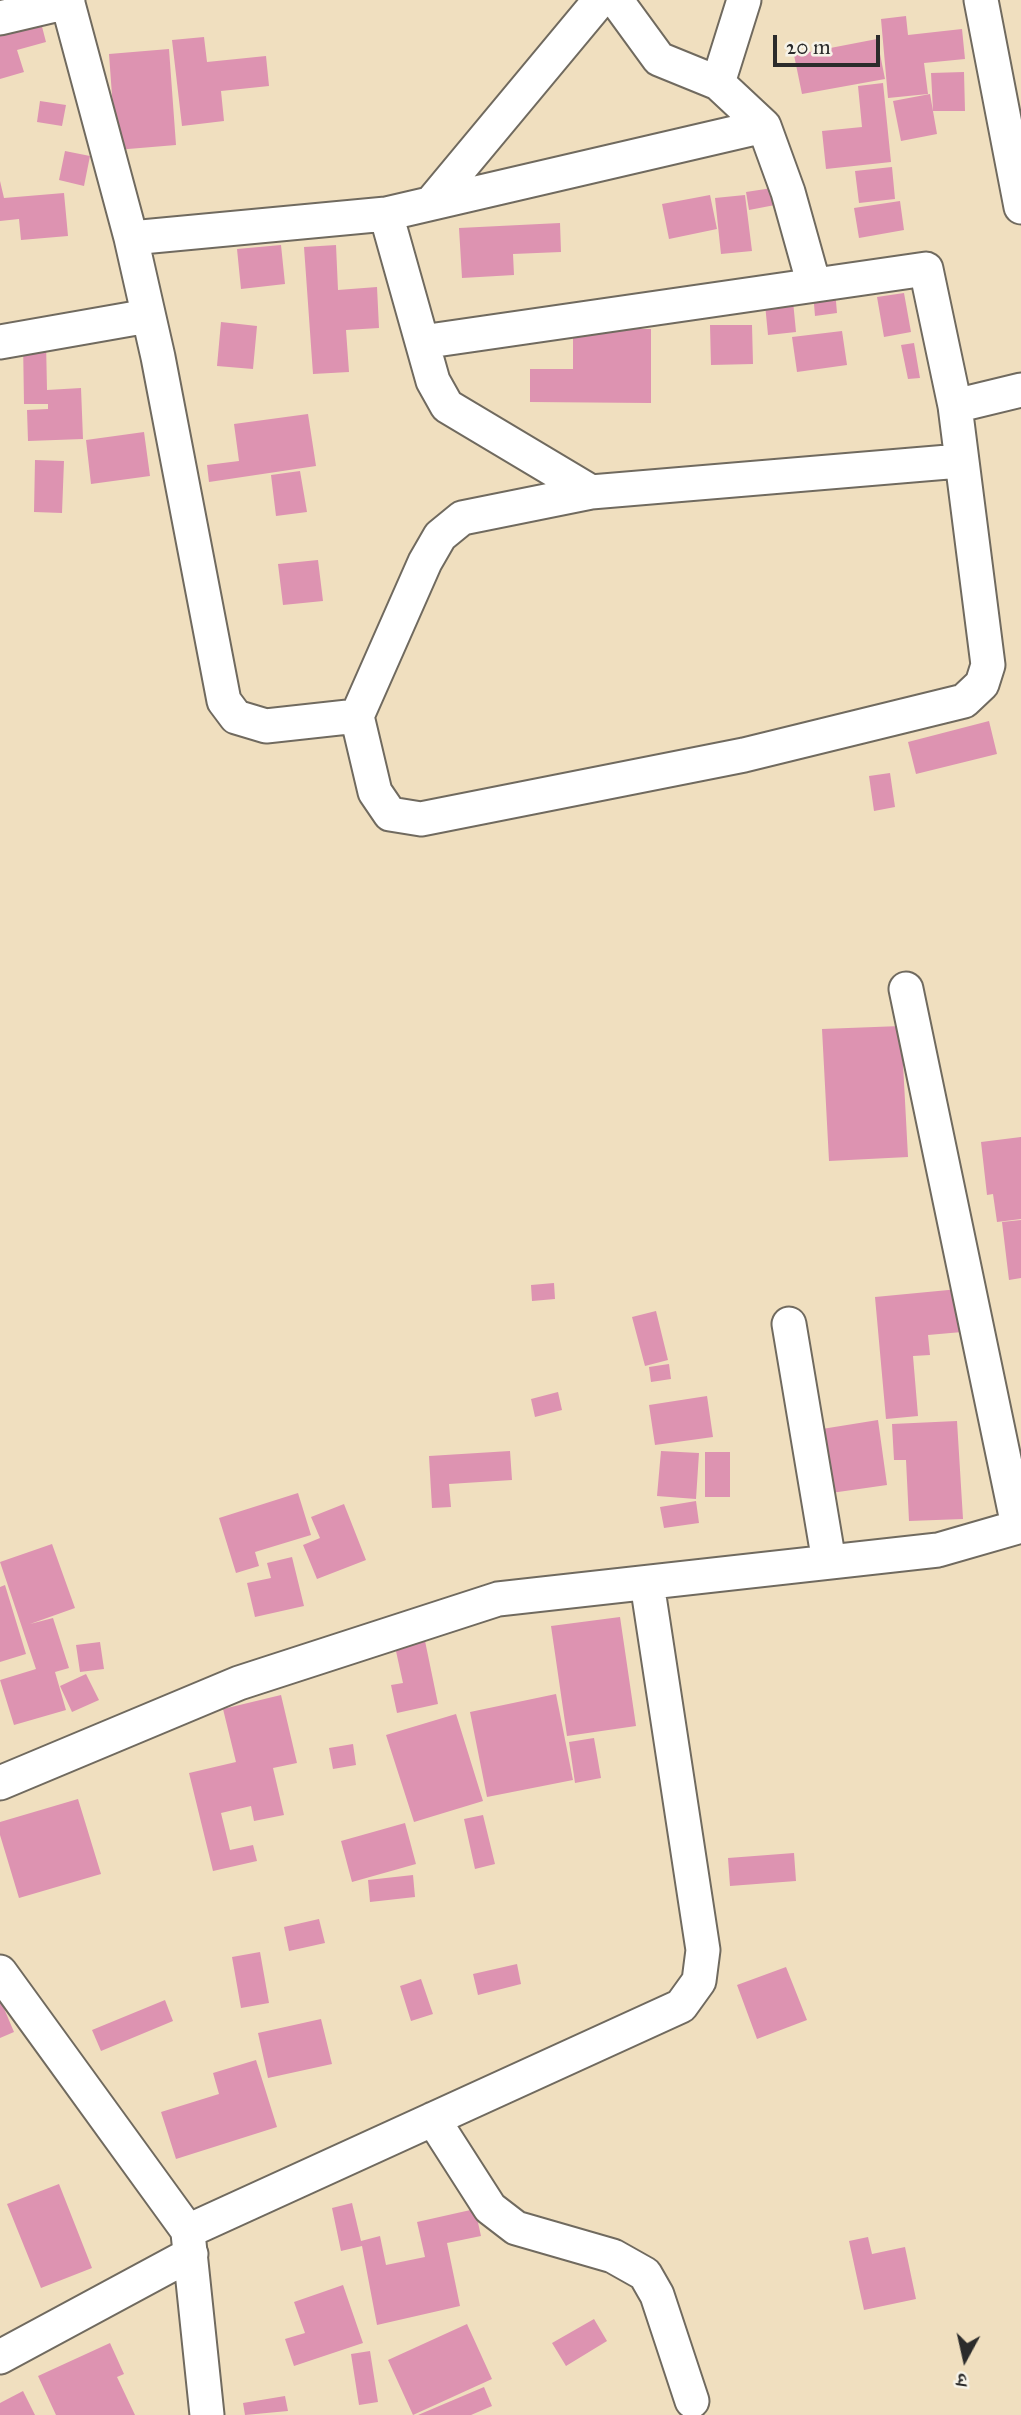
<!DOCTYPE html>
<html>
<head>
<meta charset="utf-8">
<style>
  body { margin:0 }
  #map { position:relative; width:1021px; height:2415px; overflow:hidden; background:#f0dfbf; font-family:"IM FELL Great Primer","Noto Serif Devanagari",serif }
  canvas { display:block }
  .north { position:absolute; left:930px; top:2324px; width:70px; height:70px; -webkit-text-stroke:5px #f7f3e8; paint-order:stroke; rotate:188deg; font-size:19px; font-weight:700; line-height:28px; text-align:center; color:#2b2b2b }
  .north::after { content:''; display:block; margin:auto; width:24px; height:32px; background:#2b2b2b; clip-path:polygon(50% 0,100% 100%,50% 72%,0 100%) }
  .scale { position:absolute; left:773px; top:35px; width:107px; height:32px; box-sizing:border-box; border:4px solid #2b2b2b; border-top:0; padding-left:9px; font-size:21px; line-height:24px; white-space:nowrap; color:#2b2b2b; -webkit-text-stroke:5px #f7f3e8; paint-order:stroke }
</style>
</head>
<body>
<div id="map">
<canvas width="1021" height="2415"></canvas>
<div class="north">उ</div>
<div class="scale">20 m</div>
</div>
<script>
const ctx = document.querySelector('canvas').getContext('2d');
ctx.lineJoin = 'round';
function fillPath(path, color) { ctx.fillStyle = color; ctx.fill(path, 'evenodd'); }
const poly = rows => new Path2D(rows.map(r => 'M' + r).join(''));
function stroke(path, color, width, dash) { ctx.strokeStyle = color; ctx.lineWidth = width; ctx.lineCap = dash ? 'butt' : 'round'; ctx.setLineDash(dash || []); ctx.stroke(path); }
fillPath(poly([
  [39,15,46,42,17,50,24,72,0,79,0,26],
  [906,16,908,35,962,29,965,59,924,63,928,94,888,98,881,19],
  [204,37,207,62,266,56,269,86,221,91,224,121,182,126,172,40],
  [877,39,885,79,802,94,794,55],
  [169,49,176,145,116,150,109,54],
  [964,72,965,111,933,111,931,73],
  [883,83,891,162,826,169,822,131,862,127,858,86],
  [930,94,937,134,901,141,893,101],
  [40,101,66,105,62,126,37,122],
  [65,151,90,156,84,186,59,180],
  [892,167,895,199,859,203,855,171],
  [0,181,4,198,64,193,68,236,21,240,19,219,0,221],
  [772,188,775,205,749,210,746,192],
  [710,195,717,229,669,239,662,204],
  [745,195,752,251,721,254,715,198],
  [900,201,904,230,859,238,854,208],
  [560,223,561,252,513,254,514,275,462,278,459,228],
  [281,245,285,284,241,289,237,249],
  [336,245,338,290,377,287,379,328,346,330,349,372,313,374,304,247],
  [835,290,837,313,815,316,813,292],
  [904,293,911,332,884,337,877,297],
  [793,301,796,332,768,335,765,304],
  [221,322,257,326,253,369,217,366],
  [710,325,752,325,753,364,711,365],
  [573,329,651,329,651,403,530,402,530,369,573,369],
  [842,331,847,365,797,372,792,337],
  [23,341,46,341,47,390,81,388,83,439,28,441,27,410,48,409,48,404,24,404],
  [914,343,920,378,908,379,901,345],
  [308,414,316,466,209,482,207,465,239,461,234,424],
  [144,432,150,476,91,484,86,440],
  [35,460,64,461,62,513,34,512],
  [300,471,307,512,276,516,271,475],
  [318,560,323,601,283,605,278,564],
  [989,721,997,754,916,774,908,742],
  [890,773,895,807,874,811,869,776],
  [901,1026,908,1157,829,1161,822,1029],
  [1021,1137,1021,1219,997,1222,993,1194,987,1195,981,1142],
  [1021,1220,1021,1278,1009,1280,1002,1222],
  [554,1283,555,1299,532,1301,531,1285],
  [959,1289,962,1332,928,1335,930,1355,913,1356,918,1416,886,1419,875,1297],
  [656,1311,668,1360,645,1366,632,1317],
  [669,1364,671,1379,651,1382,649,1367],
  [558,1392,562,1410,535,1417,531,1399],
  [707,1396,713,1437,655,1445,649,1405],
  [878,1420,887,1485,831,1493,822,1429],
  [957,1421,963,1519,909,1521,906,1460,894,1460,892,1424],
  [510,1451,512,1480,449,1484,451,1507,432,1508,429,1456],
  [661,1451,699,1453,696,1499,657,1496],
  [705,1452,730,1452,730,1497,705,1497],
  [298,1493,311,1535,255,1552,259,1566,236,1573,219,1518],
  [696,1501,699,1523,664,1528,660,1507],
  [344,1504,366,1560,317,1579,303,1545,320,1538,311,1517],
  [52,1544,75,1608,30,1624,53,1618,69,1668,55,1672,66,1710,14,1725,0,1680,36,1669,0,1562],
  [292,1557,304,1606,255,1617,247,1583,271,1578,267,1563],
  [5,1585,26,1654,0,1662,0,1587],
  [620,1617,636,1726,567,1736,551,1626],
  [424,1636,438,1704,397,1713,391,1685,403,1683,394,1642],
  [100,1642,104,1669,80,1672,76,1645],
  [86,1674,99,1700,72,1712,60,1686],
  [556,1694,573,1780,487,1797,470,1712],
  [281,1695,297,1763,273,1768,284,1815,254,1821,251,1806,221,1813,230,1850,253,1845,257,1861,213,1871,189,1773,236,1762,223,1709],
  [456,1714,483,1801,414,1822,386,1735],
  [594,1738,601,1778,575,1783,569,1742],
  [353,1744,356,1765,333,1769,329,1748],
  [78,1799,101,1874,19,1898,0,1835,0,1822],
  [483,1815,495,1864,475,1869,464,1819],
  [405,1823,416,1864,352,1882,341,1841],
  [794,1853,796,1881,730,1886,728,1858],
  [413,1875,415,1897,370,1902,368,1880],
  [319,1919,325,1943,289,1951,284,1927],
  [260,1952,269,2003,241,2008,232,1957],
  [517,1964,521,1984,478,1995,473,1974],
  [786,1967,807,2020,757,2039,737,1985],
  [421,1979,433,2014,411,2021,400,1986],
  [0,1999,14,2032,0,2038],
  [165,2000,173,2021,101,2051,92,2030],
  [321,2019,332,2064,268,2078,258,2033],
  [256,2060,277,2127,176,2159,161,2112,219,2094,213,2073],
  [59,2184,92,2268,41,2288,7,2204],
  [352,2203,361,2241,380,2236,386,2265,425,2257,417,2222,475,2209,481,2236,447,2243,460,2306,377,2325,362,2246,341,2251,332,2208],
  [868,2237,872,2254,905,2247,916,2299,864,2310,849,2241],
  [343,2285,363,2343,294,2366,285,2339,305,2333,294,2302],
  [594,2319,607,2341,566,2366,552,2343],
  [467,2324,492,2379,413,2415,388,2360],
  [110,2343,124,2374,117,2377,135,2415,56,2415,38,2376],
  [370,2351,378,2402,359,2405,351,2354],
  [484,2387,492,2406,471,2415,418,2415],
  [23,2391,35,2415,0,2415,0,2403],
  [285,2396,288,2411,245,2415,243,2403]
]), '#dd93b1');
const street = poly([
  [67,0,131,238,158,357,224,701,236,717,266,726,357,716,425,562,440,536,462,518,591,492],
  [616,0,659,59,718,83,764,126,788,192,814,285],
  [981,0,1021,207],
  [0,18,68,2],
  [718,83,744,0],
  [764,126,386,214,433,381,447,406,591,492,960,461],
  [432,202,600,0],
  [131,238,386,214],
  [0,342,148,316],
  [422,342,926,269,955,406],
  [357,716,375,792,390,814,421,819,744,755,964,701,982,684,988,665,955,406,1021,390],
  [906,989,1018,1526],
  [789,1324,829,1562],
  [0,1783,239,1683,498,1599,938,1550,1021,1526],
  [0,1972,188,2231,681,2006,699,1981,703,1950,647,1583],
  [433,2119,490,2208,516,2228,613,2256,645,2274,657,2295,692,2401],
  [188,2233,207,2415],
  [0,2357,191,2254]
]);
stroke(street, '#706a5f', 37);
stroke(street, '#fff', 33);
</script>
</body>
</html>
